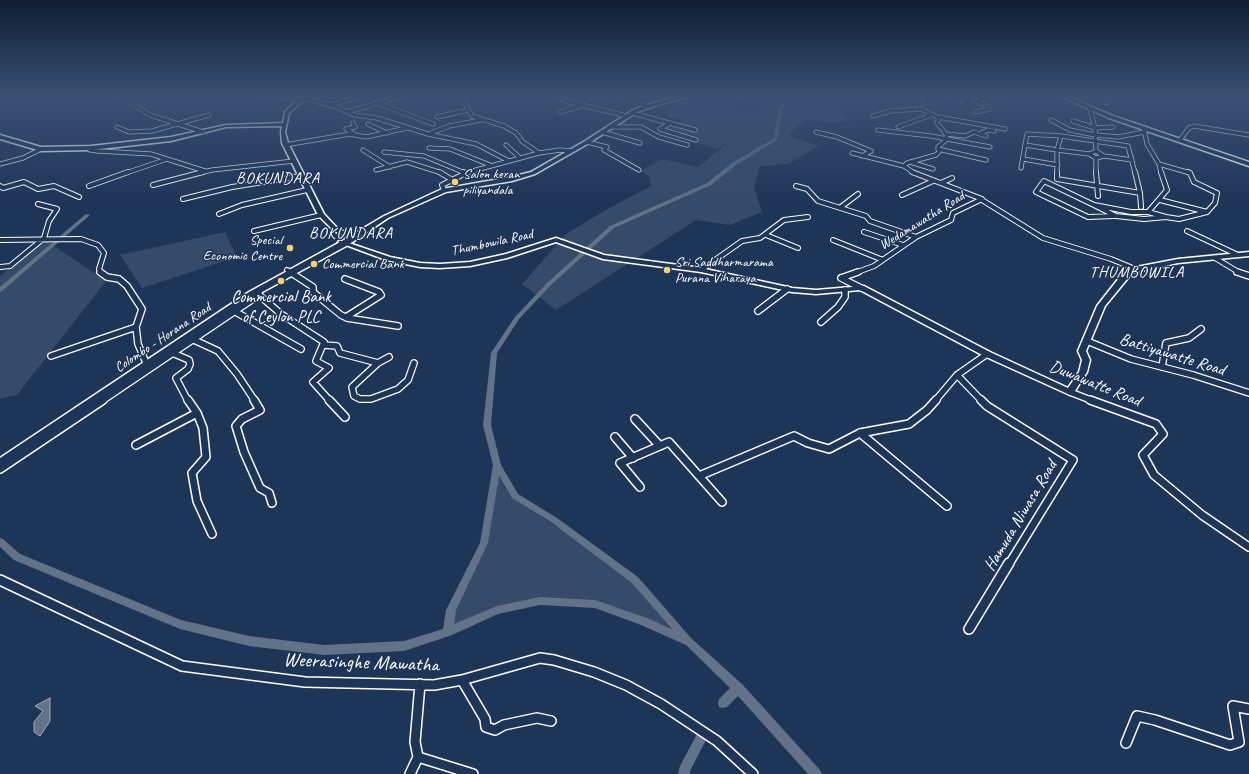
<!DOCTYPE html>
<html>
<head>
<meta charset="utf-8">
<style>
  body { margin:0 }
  canvas { display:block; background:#1d3557 }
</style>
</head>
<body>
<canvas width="1249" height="774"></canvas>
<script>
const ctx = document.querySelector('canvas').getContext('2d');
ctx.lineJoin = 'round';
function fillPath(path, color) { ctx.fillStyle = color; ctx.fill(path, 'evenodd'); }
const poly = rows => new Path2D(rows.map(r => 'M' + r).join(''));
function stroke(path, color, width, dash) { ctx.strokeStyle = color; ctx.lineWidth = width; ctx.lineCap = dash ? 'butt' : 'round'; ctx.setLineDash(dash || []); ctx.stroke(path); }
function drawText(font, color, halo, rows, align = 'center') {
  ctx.font = font + ' Caveat,sans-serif'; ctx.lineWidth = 3; ctx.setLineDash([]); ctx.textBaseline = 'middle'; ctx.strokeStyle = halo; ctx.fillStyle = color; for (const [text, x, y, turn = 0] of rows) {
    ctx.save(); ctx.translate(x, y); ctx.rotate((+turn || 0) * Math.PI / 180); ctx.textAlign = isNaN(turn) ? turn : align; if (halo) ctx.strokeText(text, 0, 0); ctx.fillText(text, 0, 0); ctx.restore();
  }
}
fillPath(poly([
  [771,95,838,95,837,106,850,121,834,123,805,120,788,135,819,146,788,164,760,166,754,187,762,212,730,225,696,220,556,310,522,284,566,234,604,211,651,186,649,176,640,171,662,159,698,167,729,142,717,149,665,132,685,120,667,116,670,108,678,102,689,101,708,105,753,110,758,109],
  [225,232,237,257,142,288,120,255],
  [45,240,106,281,17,395,0,399,0,276],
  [498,476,511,496,567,534,632,582,675,629,594,601,540,599,498,607,451,627,455,609,487,544]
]), '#364b69');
const water = poly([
  [50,698,50,721,40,736,34,732,34,722,43,711,35,706,50,698]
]);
fillPath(water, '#617289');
stroke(water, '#a0aab8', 1);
fillPath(poly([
  [786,95,790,95,782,110,777,140,736,165,711,185,614,228,551,285,519,319,497,353,491,425,501,465,518,494,557,518,638,577,691,638,742,684,820,770,822,774,808,774,738,696,727,707,723,708,719,707,718,703,719,699,730,688,686,645,641,625,595,608,540,605,498,614,452,635,404,651,324,655,249,646,180,629,14,560,0,547,0,538,3,539,20,554,181,620,249,636,324,645,404,641,443,629,446,610,480,543,493,465,483,425,491,353,515,317,547,283,610,226,707,183,732,163,774,138,778,110,786,95],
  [499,476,512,498,551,522,632,583,672,629,647,618,595,600,540,597,497,606,454,624,456,610,488,543,499,476],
  [86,214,90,215,2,291,0,292,0,287,86,214],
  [701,732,705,734,707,738,690,771,690,774,678,774,680,766,697,734,701,732]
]), '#617289');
const streetFar4 = poly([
  [118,95,150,115,203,132],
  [264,95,302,100],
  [457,95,464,102,472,116,504,126,516,133,523,142,539,153],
  [553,95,569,102,623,115],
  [617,95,646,106],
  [739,95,743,96],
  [951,95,960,101],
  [305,98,337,107,354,115,377,118,428,134,476,144,507,160],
  [591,98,602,95],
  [377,103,433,124],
  [1107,103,1111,95],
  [330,105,365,95],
  [1090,109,1095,128,1096,151],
  [347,112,403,96],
  [560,112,581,106],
  [975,112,990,109,976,100,1005,95],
  [632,113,695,130],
  [873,116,890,111,920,109],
  [437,117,468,110],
  [938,117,1005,129],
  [1051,120,1070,130,1095,135,1118,137,1145,132],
  [1073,121,1095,128,1113,127],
  [353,123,355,127,346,129,354,134],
  [671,123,660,129,696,140],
  [368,124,387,133],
  [117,127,129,132,152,131,209,115],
  [609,127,641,127,659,137,687,145],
  [898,127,931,115],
  [1144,129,1147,144,1159,164,1161,173],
  [878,130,931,136,990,147],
  [602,132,640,143],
  [816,132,837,137,871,151,862,156],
  [431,133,449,126,481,120],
  [981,133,988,130,994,131],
  [946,134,965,136,974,132,986,136],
  [1061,136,1128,146,1135,173],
  [1180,140,1189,128,1194,126,1249,135],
  [587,142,607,147,604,150,639,170],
  [285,145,350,134,366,137,407,128],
  [506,145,519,157],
  [91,148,90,150,98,151,151,154,205,171],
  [429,148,450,149,490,165],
  [938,149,986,160],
  [363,150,390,167],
  [1057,150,1089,154],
  [1057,150,1057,173],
  [1057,150,1025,145,1027,134,1061,136],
  [1057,150,1061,136],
  [1096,151,1104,156,1096,158,1089,154,1096,151],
  [384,152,424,156,465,173],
  [852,153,904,166],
  [1104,156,1132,160],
  [1096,158,1096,173],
  [1023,159,1058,165],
  [910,162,933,169],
  [0,164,23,158,41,149],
  [1159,164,1190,173],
  [1021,168,1025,145],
  [376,170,407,162,442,173],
  [126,173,167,159],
  [199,173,212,170,294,161],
  [465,173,539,153,560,150,571,151],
  [914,173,904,166,907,163,936,155,939,152,938,147,947,139,946,134,937,123,939,118,919,108,920,95]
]);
const streetFar3 = poly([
  [439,172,451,179],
  [463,172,465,173],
  [1057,172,1057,179,1140,193,1135,172],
  [1096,172,1098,196],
  [1188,172,1190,173,1194,182,1217,193,1215,203,1207,212],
  [941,183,952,178],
  [153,185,203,172],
  [0,186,3,188,24,182,38,189,54,186,79,197],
  [89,186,128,172],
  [796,186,807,189,818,201,866,216,870,221,916,237],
  [444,190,442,185,468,172],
  [1140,193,1141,207],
  [902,195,933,181],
  [183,199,232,187,301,176],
  [982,200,1043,238,1111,259,1135,269],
  [1160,200,1207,212,1179,219,1166,217],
  [1094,205,1131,212,1148,212,1166,217,1144,219,1116,216,1094,205],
  [1094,205,1044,181,1036,192,1088,217,1114,216],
  [841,207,858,194],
  [1148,212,1167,190,1161,172],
  [219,214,242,205,307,190],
  [254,231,321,215],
  [1187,231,1238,255],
  [864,232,903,245],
  [766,235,798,248],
  [0,240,81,239,98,245,104,253,99,269,101,273],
  [833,240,883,260],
  [1215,258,1240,273],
  [0,267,10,266,44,238,49,221,57,209,38,204],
  [287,270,291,273],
  [701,270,742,241,760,238,784,220,808,217],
  [855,273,874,266,916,237,951,220,953,213,982,199,912,172]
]);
const streetFar2 = poly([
  [100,272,107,277,119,279,127,286,142,309,136,327,138,344,147,365],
  [290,272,313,287,313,292,341,315,347,318,398,326],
  [1237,272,1249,276],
  [841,278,858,272],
  [841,278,861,288],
  [345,279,379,292,381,295,346,317],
  [259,295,281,314,324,342,316,361,329,368,313,382,330,401],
  [234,311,301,349],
  [758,311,787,289],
  [821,322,838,307,845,297,845,290],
  [192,339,218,351,237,374,255,401],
  [1087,341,1131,359,1193,375,1249,393],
  [324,345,337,346,340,353,378,363],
  [170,352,189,360,190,364,188,369,176,378,188,401],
  [51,356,136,327],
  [389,357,378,363,352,387,354,396,360,399,371,399,398,389,408,380,414,363],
  [1162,367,1166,343,1189,338,1201,329],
  [957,375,982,401],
  [1070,392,1093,401],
  [102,401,259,295,259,290],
  [935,401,957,375,987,354]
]);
const streetFar1 = poly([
  [188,400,197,413,203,428,206,457,192,473,197,501,212,534],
  [254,400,260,410,242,419,236,426,244,452,260,488,269,493,272,503],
  [329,400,345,417],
  [981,400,987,406,1073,460,1009,564],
  [1090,400,1156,424,1163,434,1143,455,1154,475,1202,515,1249,547],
  [635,419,660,446],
  [860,433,947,506],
  [615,437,633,458],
  [136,445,197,413],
  [0,469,103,400],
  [699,476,794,436,808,443,829,449,860,433,909,424,927,410,936,400],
  [640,487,620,463,669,442,722,502]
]);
const street = poly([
  [0,580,182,666,305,682,434,685,462,680,540,658,554,660,594,672,626,685,661,704,717,741,753,774],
  [969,629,1009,563],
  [462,680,485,719,486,727,495,730,504,725,537,718,551,721],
  [1126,743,1137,716,1155,720,1230,745,1239,742,1233,706,1249,709],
  [418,757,473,774],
  [410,774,418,757,415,742,420,684]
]);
const secondary = poly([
  [307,95,312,95,299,104,289,113,285,132,288,143,324,214,338,229,355,236,355,238,351,238,334,231,318,215,282,143,281,132,282,126,226,127,171,141,91,150,41,151,0,139,0,135,41,147,91,146,171,137,226,125,283,123,285,112,295,102,307,95],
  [1058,95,1064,95,1113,116,1249,162,1249,166,1109,118,1058,95],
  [556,238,604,255,701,268,792,288,816,290,864,286,990,352,1068,388,1079,372,1082,360,1078,351,1097,306,1126,269,1178,259,1249,252,1249,256,1178,263,1132,273,1105,306,1086,351,1090,360,1087,372,1073,394,1070,395,984,356,860,290,816,294,792,292,701,272,603,259,556,242,507,258,470,266,440,268,420,267,386,260,338,242,339,241,343,241,390,257,420,263,440,264,470,262,506,254,556,238]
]);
const primary = poly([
  [687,95,696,95,657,105,637,112,589,143,535,174,512,181,446,192,388,218,348,245,255,296,0,468,0,458,249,292,342,241,384,216,442,189,511,177,531,172,585,141,633,110,653,103,687,95]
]);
stroke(streetFar4, '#fff', 5);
stroke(streetFar3, '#fff', 6);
stroke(streetFar2, '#fff', 8);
stroke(streetFar1, '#fff', 10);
stroke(street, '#fff', 12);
stroke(secondary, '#fff', 3);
stroke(primary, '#fff', 3);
stroke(streetFar4, '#1d3557', 3.5);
stroke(streetFar3, '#1d3557', 4);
stroke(streetFar2, '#1d3557', 5.5);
stroke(streetFar1, '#1d3557', 7);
stroke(street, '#1d3557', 9);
fillPath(secondary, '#1d3557');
fillPath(primary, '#1d3557');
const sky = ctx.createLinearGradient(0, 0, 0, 204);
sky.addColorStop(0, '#101d30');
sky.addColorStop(0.47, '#3a5174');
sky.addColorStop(1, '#3a517400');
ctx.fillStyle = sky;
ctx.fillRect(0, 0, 1249, 204);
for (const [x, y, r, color] of [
  [455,182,4,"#ffd166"],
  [290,248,4,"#ffd166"],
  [314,264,4,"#ffd166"],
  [667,270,4,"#ffd166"],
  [281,281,4,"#ffd166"]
]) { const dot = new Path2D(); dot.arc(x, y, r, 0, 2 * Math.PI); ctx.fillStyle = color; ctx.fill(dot); stroke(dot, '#1d3557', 1.5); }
drawText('14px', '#fff', '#1d3557', [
  ["Salon keran",463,174],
  ["piliyandala",463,190],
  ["Special",282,240,"right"],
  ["Economic Centre",282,256,"right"],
  ["Sri Saddharmarama",675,262],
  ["Purana Viharaya",675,278],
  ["Commercial Bank",322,264]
], 'left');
drawText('14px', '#fff', '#1d3557', [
  ["Wedamawatha Road",922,221,-32],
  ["Thumbowila Road",492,243,-12],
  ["Colombo - Horana Road",163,338,-34]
]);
ctx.letterSpacing = '1px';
drawText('16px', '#fff', '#1d3557', [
  ["BOKUNDARA",278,179],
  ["BOKUNDARA",351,234],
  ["THUMBOWILA",1137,273]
]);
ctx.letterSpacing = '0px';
drawText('17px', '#fff', '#1d3557', [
  ["Commercial Bank",281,298],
  ["of Ceylon PLC",281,318]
]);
drawText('17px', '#fff', '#1d3557', [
  ["Battiyawatte Road",1172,355,17],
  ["Duwawatte Road",1095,384,22],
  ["Hamuda Niwasa Road",1021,516,-59]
]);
drawText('20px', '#fff', '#1d3557', [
  ["Weerasinghe Mawatha",361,663,2]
]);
</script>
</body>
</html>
